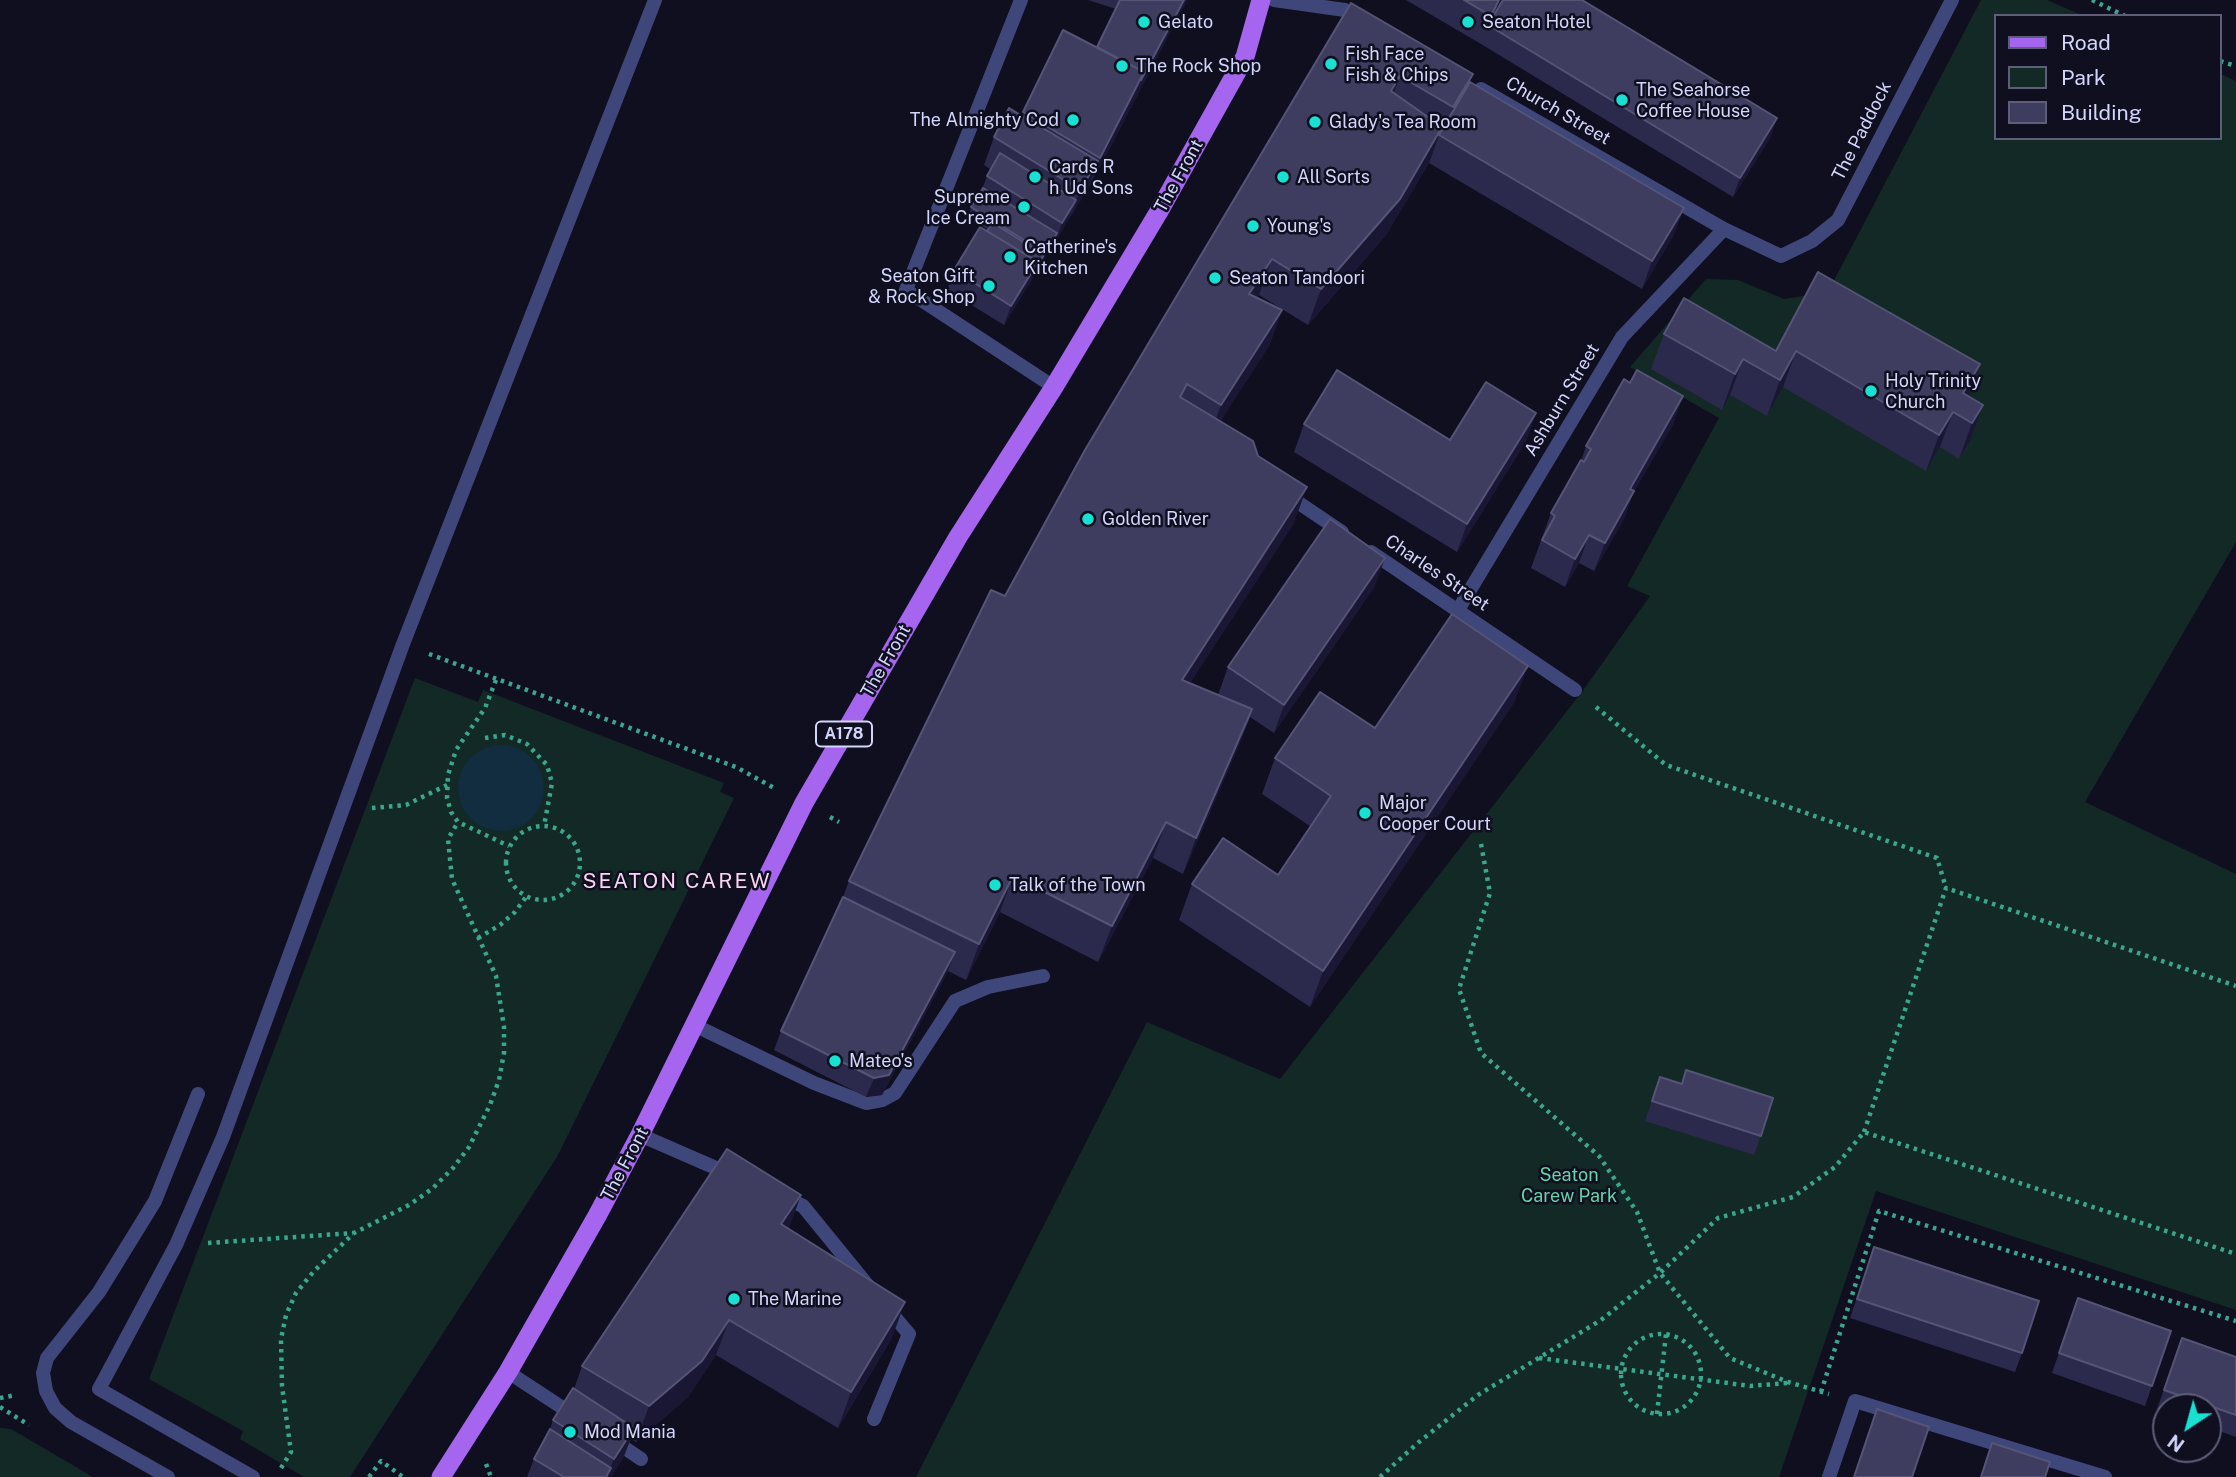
<!DOCTYPE html>
<html>
<head>
<meta charset="utf-8">
<style>
  body { margin:0 }
  #map { position:relative; width:2236px; height:1477px; overflow:hidden; background:#0f0f20; font-family:"Public Sans",sans-serif }
  canvas { display:block }
  .legend { position:absolute; left:1994px; top:14px; width:228px; height:126px; box-sizing:border-box; background:#0f0f20; border:2px solid #5d5e77; margin:0; padding:9px 12px; list-style:none; font-size:21px; color:#d3d5fa }
  .legend li { display:flex; align-items:center; gap:14px; height:35px }
  .legend b { width:35px; border:2px solid #5d5e77 }
  .north { position:absolute; left:2152px; top:1393px; width:70px; height:70px; box-sizing:border-box; background:#0f0f20; border:2px solid #5d5e77; border-radius:50%; rotate:216deg; font-size:19px; font-weight:700; line-height:28px; text-align:center; color:#d3d5fa }
  .north::after { content:''; display:block; margin:auto; width:24px; height:32px; background:#18e1d4; clip-path:polygon(50% 0,100% 100%,50% 72%,0 100%) }
</style>
</head>
<body>
<div id="map">
<canvas width="2236" height="1477"></canvas>
<ul class="legend">
<li><b style="height:9px;background:#a565ef"></b>Road</li>
<li><b style="height:19px;background:#132925"></b>Park</li>
<li><b style="height:19px;background:#3e3c5f"></b>Building</li>
</ul>
<div class="north">N</div>
</div>
<script>
const ctx = document.querySelector('canvas').getContext('2d');
ctx.lineJoin = 'round';
function fillPath(path, color) { ctx.fillStyle = color; ctx.fill(path, 'evenodd'); }
const poly = rows => new Path2D(rows.map(r => 'M' + r).join(''));
function stroke(path, color, width, dash) { ctx.strokeStyle = color; ctx.lineWidth = width; ctx.lineCap = dash ? 'butt' : 'round'; ctx.setLineDash(dash || []); ctx.stroke(path); }
function drawText(font, color, halo, rows, align = 'center') {
  ctx.font = font + ' "Public Sans",sans-serif'; ctx.lineWidth = 5; ctx.setLineDash([]); ctx.textBaseline = 'middle'; ctx.strokeStyle = halo; ctx.fillStyle = color; for (const [text, x, y, turn = 0] of rows) {
    ctx.save(); ctx.translate(x, y); ctx.rotate((+turn || 0) * Math.PI / 180); ctx.textAlign = isNaN(turn) ? turn : align; if (halo) ctx.strokeText(text, 0, 0); ctx.fillText(text, 0, 0); ctx.restore();
  }
}
fillPath(poly([
  [1981,0,2047,0,2084,16,1996,16,1996,138,2220,138,2220,74,2236,81,2236,542,2085,802,2236,874,2236,1310,1876,1191,1779,1477,916,1477,1147,1022,1280,1079,1584,689,1650,596,1627,586,1719,418,1630,367,1706,279,1738,280,1784,299,1828,292],
  [415,678,478,702,483,690,724,783,720,792,734,798,557,1157,350,1477,304,1477,240,1439,243,1431,149,1379],
  [0,1428,11,1429,93,1477,0,1477]
]), '#132925');
fillPath(poly([
  '458 788a43 43 0 1 1 86 0a43 43 0 1 1-86 0Z'
]), '#122c40');
stroke(poly([
  [2092,0,2125,16],
  [2220,61,2236,66],
  [429,654,736,767,776,789],
  [496,680,485,708,456,750,448,775,447,798,451,812,458,822,509,846],
  [1596,707,1666,765,1937,858,1946,888],
  [485,738,505,735,527,744,547,765,552,783,544,826],
  [372,808,406,805,447,785],
  [830,817,839,822],
  '506 863a37 37 0 1 1 74 0a37 37 0 1 1-74 0Z',
  [1481,844,1490,893,1459,989,1481,1053,1599,1156,1637,1212,1660,1273,1730,1358,1788,1382,1829,1394],
  [478,938,500,925,515,912,526,897],
  [1864,1132,1946,888,2236,986],
  [208,1243,353,1233],
  '1621 1374a40 40 0 1 1 80 0a40 40 0 1 1-80 0Z',
  [1539,1358,1750,1386,1788,1383],
  [1821,1392,1879,1211,2236,1321],
  [0,1398,16,1395],
  [0,1407,29,1425],
  [1657,1414,1666,1334],
  [486,1464,491,1477],
  [281,1468,291,1452,282,1386,281,1339,286,1315,296,1293,314,1271,354,1233,409,1205,432,1189,453,1168,469,1147,490,1105,499,1080,504,1053,504,1027,496,976,452,879,448,839,458,822],
  [369,1477,381,1461,403,1477],
  [1380,1477,1419,1442,1478,1395,1601,1320,1660,1273,1718,1218,1793,1197,1835,1167,1864,1132,2236,1254]
]), '#3ba68e', 4.5, [3.5, 5]);
stroke(poly([
  [1021,0,906,290,1054,387],
  [1287,495,1342,532],
  [1371,552,1575,690],
  [694,1025,814,1083,866,1103,882,1100,895,1093,955,1001,988,987,1043,976],
  [640,1135,732,1175],
  [783,1197,803,1206,869,1287],
  [508,1372,575,1416],
  [874,1419,909,1334,887,1308],
  [613,1440,641,1459],
  [168,1477,71,1422,55,1408,46,1391,43,1373,47,1358,99,1292,155,1201,198,1094]
]), '#3f477a', 14);
stroke(poly([
  [253,1477,99,1389,176,1245,223,1137,403,644,655,0]
]), '#3f477a', 14);
stroke(poly([
  [1274,0,1345,10,1360,19],
  [1481,89,1724,229,1781,256,1812,241,1838,220,1952,0],
  [1458,610,1622,337,1724,229],
  [1829,1477,1855,1401,2105,1477]
]), '#3f477a', 14);
stroke(poly([
  [441,1477,508,1372,597,1216,640,1135,804,803,958,537,1054,387,1158,213,1245,57,1261,0]
]), '#a565ef', 19);
fillPath(poly([
  [1088,0,1187,0,1090,186,1089,185,1055,242,1054,241,1004,325,947,290,954,270,988,230,968,217,971,207,981,192,987,176,990,169,984,165,994,137,1022,116,1063,30,1097,47,1116,9],
  [1406,0,1582,0,1777,118,1770,138,1733,197,1481,44],
  [1351,3,1473,74,1470,82,1684,208,1673,236,1642,289,1429,163,1386,235,1308,325,1259,295,1257,298,1282,310,1269,346,1220,421,1258,456,1294,523,1190,683,1218,695,1228,667,1375,586,1274,733,1250,717,1239,745,1183,874,1153,858,1098,962,1000,912,966,980,948,971,882,1095,866,1097,774,1050,781,1031,843,897,849,881,1005,596],
  [1818,272,1980,364,1968,396,1983,405,1970,441,1959,459,1940,447,1926,471,1783,387,1767,416,1730,395,1722,410,1651,369,1664,334,1776,351],
  [1630,383,1683,396,1673,424,1633,493,1624,519,1594,571,1579,563,1565,587,1531,568,1551,513,1581,461,1586,446],
  [1536,413,1526,441,1457,552,1294,452,1304,424,1450,440],
  [1515,701,1310,1007,1179,920,1192,884,1278,875,1310,826,1262,794,1275,758,1375,728],
  [1686,1070,1761,1136,1754,1155,1645,1121,1660,1077,1681,1084],
  [789,1229,892,1338,838,1428,716,1355,688,1397,636,1442,631,1439,624,1456,611,1477,527,1477,534,1459,550,1429,553,1420,574,1389,582,1366],
  [1874,1247,2022,1353,2015,1372,1850,1318],
  [2078,1298,2171,1331,2145,1406,2052,1373],
  [2182,1338,2236,1357,2236,1437,2208,1427,2208,1407,2166,1407,2166,1412,2157,1409]
]), '#2c2a4c');
fillPath(poly([
  [1184,0,1187,0,1090,186,1100,158,1144,72],
  [1499,0,1504,0,1488,25,1491,16],
  [1473,74,1460,110,1443,137,1453,107],
  [1400,76,1387,112,1391,91],
  [1777,118,1770,138,1733,197,1740,178],
  [1442,127,1429,163,1386,235,1308,325,1321,289],
  [1098,161,1088,189,1070,218,1080,190],
  [1076,200,1069,219,1055,242,1062,223],
  [1684,208,1673,236,1642,289,1652,261],
  [1057,233,1053,243,1042,263,1045,253],
  [1044,255,1040,265,1031,282,1004,325,1011,306,1038,262],
  [1272,259,1259,295,1236,330,1249,294],
  [1282,310,1269,346,1208,441,1221,405],
  [1796,351,1783,387,1767,416,1780,380],
  [1743,359,1730,395,1722,410,1735,374],
  [1980,364,1967,400,1963,393],
  [1683,396,1673,424,1633,493,1624,519,1594,571,1605,543,1630,489],
  [1983,405,1970,441,1959,459,1972,423],
  [1953,412,1940,447,1926,471,1939,435],
  [1536,413,1526,441,1457,552,1467,524],
  [1307,487,1294,523,1169,716,1182,680],
  [1589,535,1579,563,1565,587,1575,559],
  [1385,558,1375,586,1274,733,1284,705],
  [1528,666,1515,701,1310,1007,1323,971],
  [1252,709,1239,745,1183,874,1196,838],
  [1166,822,1153,858,1098,962,1112,926],
  [1013,876,1000,912,966,980,979,944],
  [955,952,948,971,882,1095,866,1097,874,1078],
  [801,1195,788,1231,781,1224],
  [905,1302,892,1338,838,1428,851,1392],
  [729,1320,716,1355,688,1397,636,1442,649,1406],
  [634,1428,624,1456,611,1477,606,1477,614,1459]
]), '#191733');
const building = poly([
  [1120,0,1184,0,1141,80,1144,72,1097,47,1120,0],
  [1464,0,1499,0,1491,16,1464,0],
  [1503,0,1582,0,1777,118,1740,178,1488,25,1503,0],
  [1351,3,1473,74,1453,107,1400,76,1391,91,1442,127,1400,199,1321,289,1272,259,1249,294,1282,310,1221,405,1187,384,1180,397,1253,441,1258,456,1307,487,1182,680,1252,709,1196,838,1166,822,1112,926,1013,876,979,944,849,881,991,590,1005,596,1085,450,1351,3],
  [1063,30,1144,72,1100,158,1023,112,1063,30],
  [1470,82,1684,208,1652,261,1439,135,1470,82],
  [1009,108,1098,161,1080,190,994,137,1009,108],
  [1000,153,1076,200,1062,223,987,176,1000,153],
  [983,188,1057,233,1045,253,971,207,983,188],
  [993,223,1044,255,1036,267,1038,262,987,231,993,223],
  [980,227,1038,262,1011,306,954,270,980,227],
  [1818,272,1980,364,1963,393,1983,405,1972,423,1953,412,1939,435,1796,351,1780,380,1743,359,1735,374,1664,334,1684,298,1776,351,1818,272],
  [1337,370,1450,440,1486,382,1536,413,1467,524,1304,424,1337,370],
  [1637,370,1683,396,1630,489,1634,491,1605,543,1589,535,1575,559,1542,540,1555,516,1551,513,1581,460,1584,462,1591,449,1586,446,1624,379,1630,383,1637,370],
  [1330,519,1385,558,1284,705,1228,667,1330,519],
  [1452,614,1528,666,1323,971,1192,884,1223,838,1278,875,1331,796,1275,758,1320,692,1375,728,1452,614],
  [843,897,955,952,889,1075,874,1078,781,1031,843,897],
  [1686,1070,1773,1098,1761,1136,1652,1101,1660,1077,1682,1084,1686,1070],
  [727,1149,801,1195,781,1224,905,1302,851,1392,729,1320,702,1361,649,1406,582,1366,727,1149],
  [1874,1247,2039,1301,2022,1353,1857,1299,1874,1247],
  [2078,1298,2171,1331,2152,1386,2059,1353,2078,1298],
  [2182,1338,2236,1357,2236,1415,2164,1390,2182,1338],
  [573,1388,634,1428,614,1459,553,1420,573,1388],
  [1877,1409,1929,1427,1912,1477,1854,1477,1877,1409],
  [550,1429,611,1468,606,1477,564,1477,534,1459,550,1429],
  [1992,1443,2050,1462,2045,1477,1981,1477,1992,1443]
]);
fillPath(building, '#3e3c5f');
stroke(building, '#555477', 2);
for (const [x, y, r, color] of [
  [1144,22,7,"#18e1d4"],
  [1468,22,7,"#18e1d4"],
  [1331,64,7,"#18e1d4"],
  [1122,66,7,"#18e1d4"],
  [1622,100,7,"#18e1d4"],
  [1073,120,7,"#18e1d4"],
  [1315,122,7,"#18e1d4"],
  [1035,177,7,"#18e1d4"],
  [1283,177,7,"#18e1d4"],
  [1024,207,7,"#18e1d4"],
  [1253,226,7,"#18e1d4"],
  [1010,257,7,"#18e1d4"],
  [1215,278,7,"#18e1d4"],
  [989,286,7,"#18e1d4"],
  [1871,391,7,"#18e1d4"],
  [1088,519,7,"#18e1d4"],
  [1365,813,7,"#18e1d4"],
  [995,885,7,"#18e1d4"],
  [835,1061,7,"#18e1d4"],
  [734,1299,7,"#18e1d4"],
  [570,1432,7,"#18e1d4"]
]) { const dot = new Path2D(); dot.arc(x, y, r, 0, 2 * Math.PI); ctx.fillStyle = color; ctx.fill(dot); stroke(dot, '#0f0f20', 2.5); }
for (const [x, y, w] of [
  [844,734,56]
]) { const box = new Path2D(); box.roundRect(x - w / 2, y - 12.5, w, 25, 5); ctx.fillStyle = '#0f0f20'; ctx.fill(box); stroke(box, '#d3d5fa', 2); }
drawText('bold 16px', '#d3d5fa', null, [
  ["A178",844,734]
]);
drawText('18px', '#d3d5fa', '#0f0f20', [
  ["Gelato",1158,22],
  ["Seaton Hotel",1482,22],
  ["Fish Face",1345,54],
  ["Fish & Chips",1345,75],
  ["The Rock Shop",1136,66],
  ["The Seahorse",1636,90],
  ["Coffee House",1636,111],
  ["The Almighty Cod",1059,120,"right"],
  ["Glady's Tea Room",1329,122],
  ["Cards R",1049,167],
  ["h Ud Sons",1049,188],
  ["All Sorts",1297,177],
  ["Supreme",1010,197,"right"],
  ["Ice Cream",1010,218,"right"],
  ["Young's",1267,226],
  ["Catherine's",1024,247],
  ["Kitchen",1024,268],
  ["Seaton Gift",975,276,"right"],
  ["& Rock Shop",975,297,"right"],
  ["Seaton Tandoori",1229,278],
  ["Holy Trinity",1885,381],
  ["Church",1885,402],
  ["Golden River",1102,519],
  ["Major",1379,803],
  ["Cooper Court",1379,824],
  ["Talk of the Town",1009,885],
  ["Mateo's",849,1061],
  ["The Marine",748,1299],
  ["Mod Mania",584,1432]
], 'left');
drawText('18px', '#d3d5fa', '#0f0f20', [
  ["Church Street",1558,111,30],
  ["The Paddock",1862,131,-63],
  ["The Front",1179,176,-61],
  ["Ashburn Street",1562,400,-59],
  ["Charles Street",1437,573,34],
  ["The Front",886,661,-60],
  ["The Front",625,1164,-62]
]);
drawText('18px', '#67d2a6', '#0f0f20', [
  ["Seaton",1569,1175],
  ["Carew Park",1569,1196]
]);
ctx.letterSpacing = '2px';
drawText('21px', '#fad4f3', '#0f0f20', [
  ["SEATON CAREW",677,882]
]);
ctx.letterSpacing = '0px';
</script>
</body>
</html>
